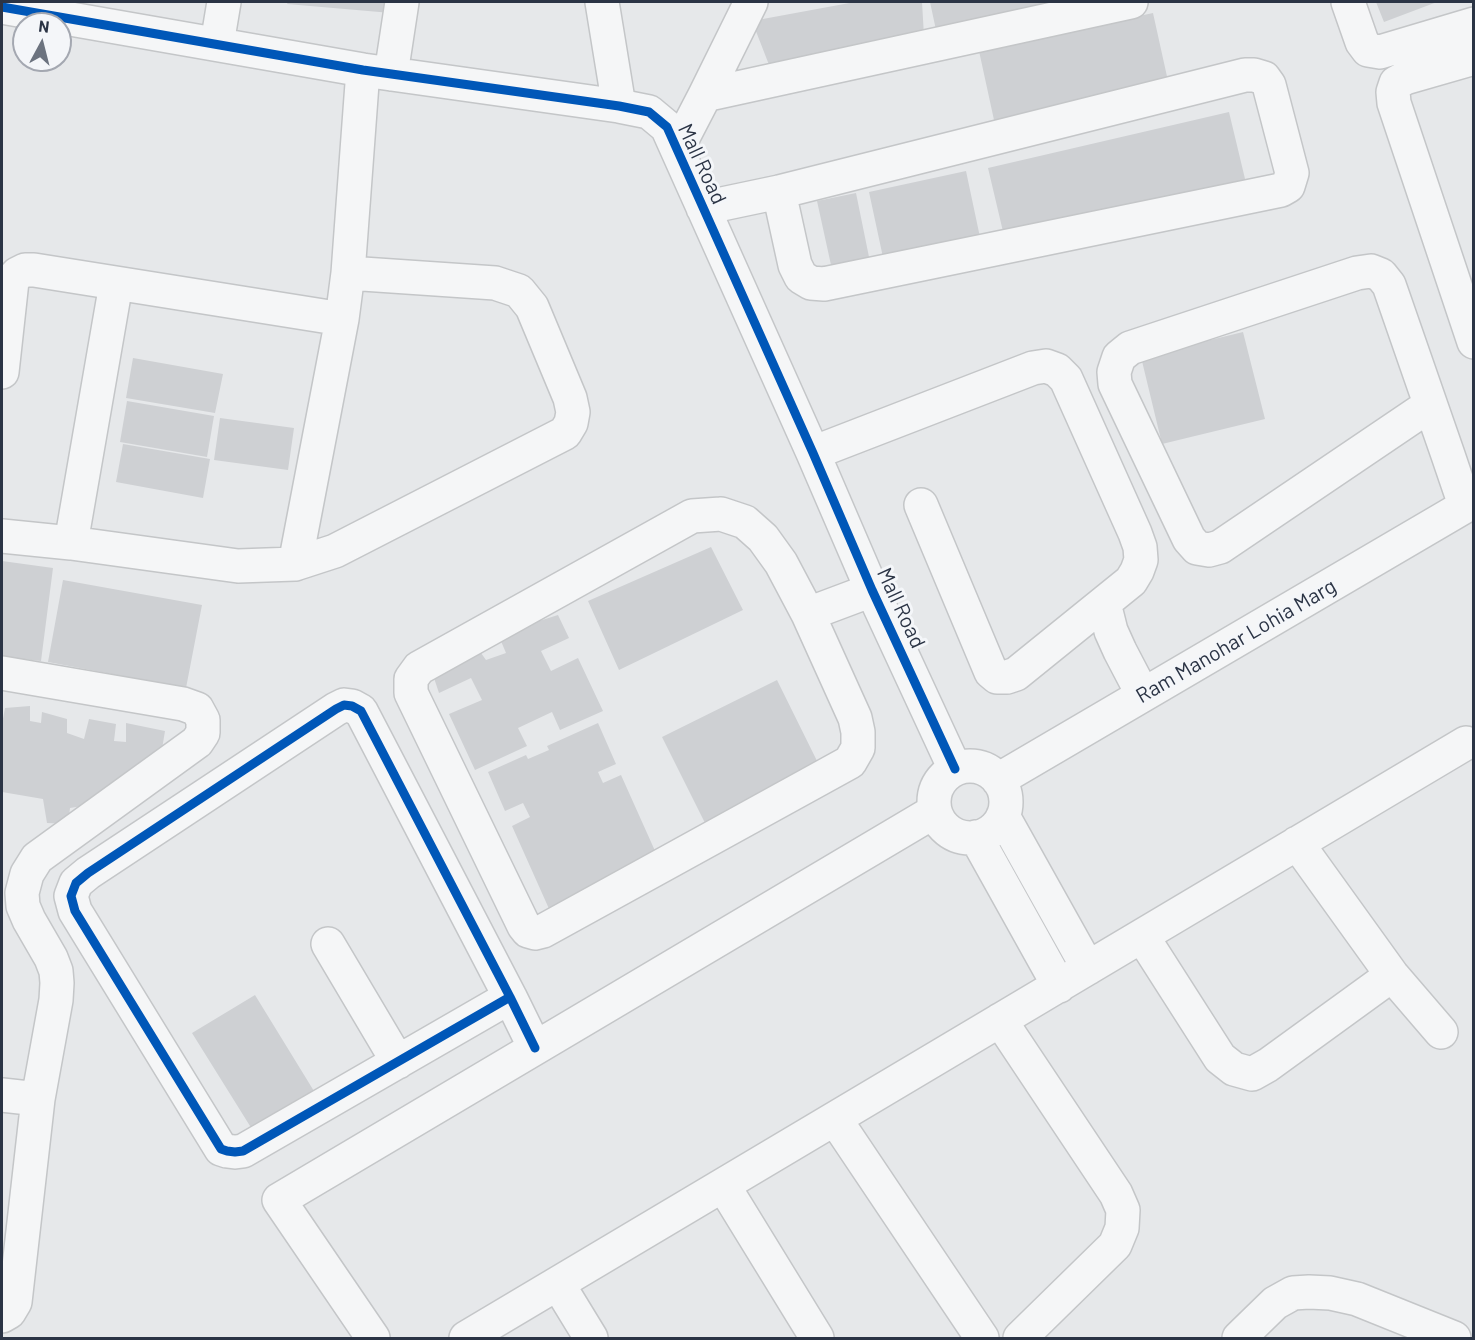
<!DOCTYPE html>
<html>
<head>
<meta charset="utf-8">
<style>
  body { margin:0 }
  #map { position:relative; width:1475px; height:1340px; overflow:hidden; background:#e6e8ea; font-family:Barlow,sans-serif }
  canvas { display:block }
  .frame { position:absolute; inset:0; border:3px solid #2b3445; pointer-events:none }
  .north { position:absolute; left:12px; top:12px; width:60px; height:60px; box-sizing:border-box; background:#f4f6f9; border:2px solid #a4a8b1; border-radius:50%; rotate:7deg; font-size:16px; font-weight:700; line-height:24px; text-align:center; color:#2b3445 }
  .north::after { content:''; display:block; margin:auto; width:21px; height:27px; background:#6c737f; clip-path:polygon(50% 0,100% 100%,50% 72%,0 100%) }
</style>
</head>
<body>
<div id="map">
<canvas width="1475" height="1340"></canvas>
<div class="frame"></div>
<div class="north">N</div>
</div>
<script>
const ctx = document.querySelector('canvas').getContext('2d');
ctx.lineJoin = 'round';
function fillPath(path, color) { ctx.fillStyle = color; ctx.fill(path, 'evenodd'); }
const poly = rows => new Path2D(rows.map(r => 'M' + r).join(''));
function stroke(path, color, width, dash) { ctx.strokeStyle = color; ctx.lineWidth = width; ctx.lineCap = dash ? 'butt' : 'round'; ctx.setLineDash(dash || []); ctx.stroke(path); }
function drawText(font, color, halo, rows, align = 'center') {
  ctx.font = font + ' Barlow,sans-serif'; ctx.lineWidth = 6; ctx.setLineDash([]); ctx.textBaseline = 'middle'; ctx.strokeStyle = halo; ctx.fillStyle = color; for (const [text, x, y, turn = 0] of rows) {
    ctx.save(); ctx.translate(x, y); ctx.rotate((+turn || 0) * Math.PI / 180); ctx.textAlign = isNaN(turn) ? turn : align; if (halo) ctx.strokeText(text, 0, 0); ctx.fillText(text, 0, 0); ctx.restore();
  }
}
fillPath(poly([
  [288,2,392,2,391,13,287,4],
  [855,2,922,2,924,36,771,70,752,21],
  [930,2,1060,2,936,30],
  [1376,2,1437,2,1384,22],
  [1153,13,1168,81,994,120,979,51],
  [1229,112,1246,183,1005,240,988,168],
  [966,171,981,242,884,262,869,192],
  [856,193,869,257,831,265,817,201],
  [1243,332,1265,419,1162,444,1141,357],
  [133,358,223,374,215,413,126,398],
  [127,401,214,416,207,457,120,442],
  [220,418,294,428,288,470,214,460],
  [123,444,210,459,203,498,116,482],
  [711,547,743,610,619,670,588,601],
  [2,561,53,568,41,661,2,657],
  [63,580,202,605,186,688,48,662],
  [558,615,569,638,541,651,551,671,578,658,603,711,560,730,552,712,518,728,527,746,475,770,449,714,482,700,471,678,439,693,432,672,476,646,486,660,506,653,498,634],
  [777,680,820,767,705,823,662,737],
  [30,706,30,721,41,723,42,712,67,719,67,733,84,739,89,719,116,724,114,741,126,742,126,723,165,731,159,767,112,801,70,808,68,824,47,823,43,799,2,792,2,724,5,708],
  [598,723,616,764,598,772,603,783,621,775,660,862,550,911,512,826,530,817,523,803,505,811,488,772,526,755,528,759,549,750,547,746],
  [255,995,317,1096,255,1134,192,1033]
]), '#ced0d3');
const minor = poly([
  [602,2,619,106],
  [1348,2,1362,42,1368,50,1380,52,1390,49,1474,24],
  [2,7,363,70,619,106,649,112,667,127,813,453,872,590,955,769],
  [217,44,224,2],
  [1474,58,1405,78,1396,83,1393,92,1394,103,1474,342],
  [391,74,402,2],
  [705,95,1131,2],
  [677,149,705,95,751,2],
  [703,208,779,192,1245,75,1254,75,1264,78,1269,85,1292,173,1288,186,1281,190,824,284,811,283,801,277,795,265,779,192],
  [2,372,12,281,17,274,25,270,34,270,342,319],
  [1430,405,1220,547,1209,550,1197,548,1189,539,1115,384,1114,372,1119,357,1130,348,1357,273,1371,271,1381,275,1389,285,1448,455,1465,505],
  [813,453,1033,368,1046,366,1057,370,1066,379,1135,533,1140,547,1141,560,1137,571,1131,581,1016,674,1007,677,997,677,991,672,921,505],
  [721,514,745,522,763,538,781,563,808,614,855,718,858,732,858,748,850,762,543,931,535,933,528,931,524,926,411,693,411,679,419,668,692,516,721,514],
  [2,536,71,543,238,566,295,564,335,551,565,433,571,423,573,412,570,398,532,307,519,291,495,283,348,273],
  [71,543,116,284],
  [295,564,342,319,348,273,363,70],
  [1104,603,1111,631,1120,651,1143,695],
  [808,614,872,590],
  [2,673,183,704,197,709,203,720,203,733,197,742,37,858,27,874,22,893,23,906,29,920,51,958,56,971,57,983,56,1000,38,1099,15,1302,9,1312,2,1316],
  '934 802a36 36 0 1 1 72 0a36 36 0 1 1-72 0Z',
  [998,780,1474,501],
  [1003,816,1088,968],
  [976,837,1059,986],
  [1297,843,1392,975,1441,1032],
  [1142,936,1220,1058,1234,1069,1252,1074,1268,1065,1392,975],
  [328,944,398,1062],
  [510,997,243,1151,235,1152,227,1151,221,1149,75,911,71,896,76,883,88,873,336,709,344,705,352,706,361,711,510,997,535,1048],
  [1000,1020,1116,1194,1123,1210,1122,1228,1115,1245,1020,1338],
  [2,1095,38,1099],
  [835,1119,982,1338],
  [723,1185,817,1338],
  [558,1284,591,1338],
  [373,1338,279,1200,935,811],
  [466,1338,1466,743],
  [1239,1338,1275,1303,1293,1293,1309,1292,1330,1293,1357,1299,1454,1338]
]);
stroke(minor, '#c4c6c8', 36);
stroke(minor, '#f5f6f7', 33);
stroke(poly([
  [2,7,363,70,619,106,649,112,667,127,813,453,872,590,955,769],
  [510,997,243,1151,235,1152,227,1151,221,1149,75,911,71,896,76,883,88,873,336,709,344,705,352,706,361,711,510,997,535,1048]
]), '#0057b8', 9);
drawText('21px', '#2b3445', '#f4f6f9', [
  ["Mall Road",702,164,65],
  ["Mall Road",901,608,65],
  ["Ram Manohar Lohia Marg",1236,641,-30]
]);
</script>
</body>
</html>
